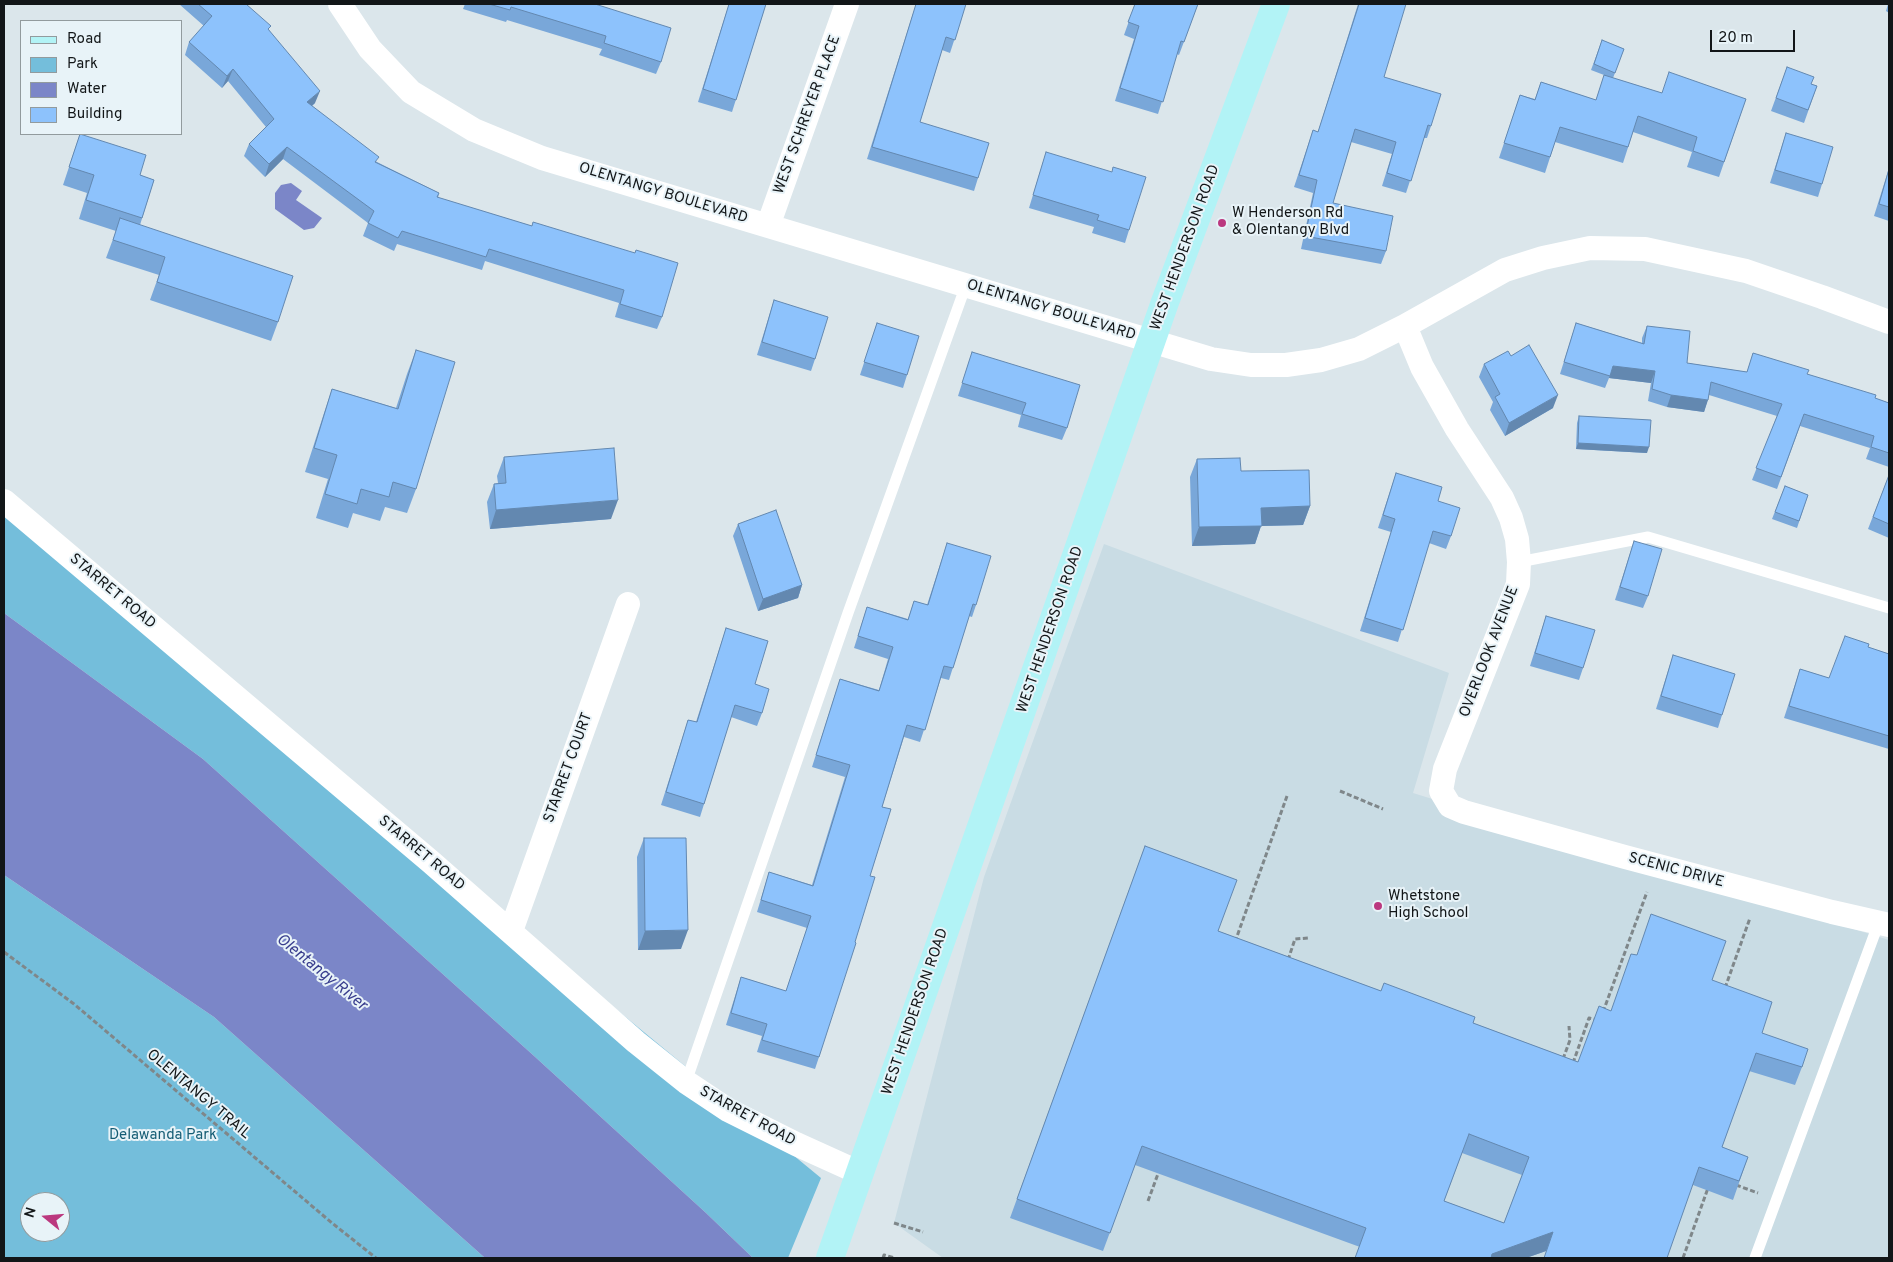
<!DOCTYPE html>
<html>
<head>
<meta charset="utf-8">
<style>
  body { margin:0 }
  #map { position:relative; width:1893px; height:1262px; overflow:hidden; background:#dbe6eb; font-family:Overpass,sans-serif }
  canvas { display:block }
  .frame { position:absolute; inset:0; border:5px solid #121618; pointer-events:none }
  .legend { position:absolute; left:20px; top:20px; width:162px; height:115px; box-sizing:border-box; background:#e8f3f8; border:1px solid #929b9e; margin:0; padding:6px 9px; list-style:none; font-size:15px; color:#121618 }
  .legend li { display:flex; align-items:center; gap:10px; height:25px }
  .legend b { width:25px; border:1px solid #929b9e }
  .north { position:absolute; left:20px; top:1192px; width:50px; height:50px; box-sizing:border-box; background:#e8f3f8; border:1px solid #929b9e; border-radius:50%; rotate:287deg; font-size:14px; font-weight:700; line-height:20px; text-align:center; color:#121618 }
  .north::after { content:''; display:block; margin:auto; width:18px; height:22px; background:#bb387f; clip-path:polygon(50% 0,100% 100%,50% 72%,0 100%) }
  .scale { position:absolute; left:1710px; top:30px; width:85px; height:22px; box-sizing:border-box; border:2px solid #121618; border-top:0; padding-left:6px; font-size:15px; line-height:18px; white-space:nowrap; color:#121618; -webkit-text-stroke:4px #e8f3f8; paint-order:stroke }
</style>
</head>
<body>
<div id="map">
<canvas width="1893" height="1262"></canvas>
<div class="frame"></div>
<ul class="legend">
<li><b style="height:6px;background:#b2f3f6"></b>Road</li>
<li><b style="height:14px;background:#74bedb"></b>Park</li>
<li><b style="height:14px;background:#7b86c8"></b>Water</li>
<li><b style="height:14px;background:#8dc2fc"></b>Building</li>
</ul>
<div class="north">N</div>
<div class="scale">20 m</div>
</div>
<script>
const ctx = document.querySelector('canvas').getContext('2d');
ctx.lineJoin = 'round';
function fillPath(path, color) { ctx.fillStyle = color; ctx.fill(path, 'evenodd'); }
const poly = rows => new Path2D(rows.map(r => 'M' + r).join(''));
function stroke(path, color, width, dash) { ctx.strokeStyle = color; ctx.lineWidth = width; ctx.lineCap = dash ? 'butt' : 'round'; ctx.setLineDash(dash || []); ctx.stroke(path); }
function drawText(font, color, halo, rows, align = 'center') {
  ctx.font = font + ' Overpass,sans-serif'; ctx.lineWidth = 4; ctx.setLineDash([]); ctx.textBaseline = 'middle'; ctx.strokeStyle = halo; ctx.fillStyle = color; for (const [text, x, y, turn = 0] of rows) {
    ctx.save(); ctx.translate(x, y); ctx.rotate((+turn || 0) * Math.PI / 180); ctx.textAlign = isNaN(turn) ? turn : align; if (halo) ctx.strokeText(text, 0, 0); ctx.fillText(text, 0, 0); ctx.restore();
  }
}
fillPath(poly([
  [1104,544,1449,673,1413,793,1889,940,1889,1258,943,1258,894,1223,984,877]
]), '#c9dce4');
fillPath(poly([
  [4,505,821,1178,788,1258,753,1258,705,1212,533,1055,203,759,4,613],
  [4,875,214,1017,485,1258,4,1258],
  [30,1202,60,1202,60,1232,30,1232]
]), '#74bedb');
fillPath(poly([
  [291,183,302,191,296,200,322,218,314,228,304,230,275,209,275,193,281,185],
  [4,613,203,759,533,1055,705,1212,753,1258,485,1258,214,1017,4,875]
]), '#7b86c8');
stroke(poly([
  [1340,791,1383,809],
  [1235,942,1287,796],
  [4,952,74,1004,332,1223,376,1258],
  [1288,960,1295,939,1308,938],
  [1725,988,1750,918],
  [1603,1012,1647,892],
  [1563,1059,1570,1040,1569,1026],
  [1573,1063,1589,1018,1598,1020],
  [1736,1185,1758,1193],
  [1148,1201,1159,1171],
  [894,1223,923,1232],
  [883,1258,884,1255,895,1258],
  [1683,1258,1708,1188]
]), '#7f878a', 3, [5, 2.5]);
stroke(poly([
  [1519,562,1648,537,1889,608],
  [686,1082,848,613,966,285],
  [1755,1258,1879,922]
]), '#fff', 11);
stroke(poly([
  [340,4,370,49,411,92,474,130,542,158,1211,359,1251,365,1286,365,1321,360,1359,349,1405,326,1505,270,1543,258,1590,248,1645,249,1746,271,1822,297,1889,322],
  [768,226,847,4],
  [1405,326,1422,367,1457,429,1502,498,1511,518,1517,539,1519,562,1518,584,1445,769,1441,791,1450,806,1464,812,1625,857,1832,912,1889,925],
  [4,501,431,862,636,1042,686,1082,728,1110,796,1144,860,1173],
  [511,931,628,604]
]), '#fff', 24);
stroke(poly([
  [830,1258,1165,302,1276,4]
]), '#b2f3f6', 28);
fillPath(poly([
  [179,4,246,4,269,30,315,103,312,106,377,162,439,193,438,198,532,226,662,317,657,329,615,317,619,303,485,261,482,270,397,244,394,251,363,236,368,223,283,159,265,177,244,156,249,144,266,127,228,81,222,88,185,55,189,42,204,26],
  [465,4,595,4,661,62,656,74,599,55,602,49,507,20,506,22,463,9],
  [729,4,766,4,732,112,698,102],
  [916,4,966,4,950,53,942,50,920,122,978,178,974,191,867,159],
  [1135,4,1198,4,1179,55,1177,54,1158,114,1115,101,1134,39,1124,35],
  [1358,4,1384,77,1431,126,1427,138,1424,138,1406,193,1382,186,1392,154,1351,142,1333,203,1386,251,1381,264,1301,249,1313,193,1294,187,1313,130,1318,132],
  [1888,4,1889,4,1889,13,1886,11],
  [1602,40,1624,49,1613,78,1662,93,1746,99,1719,177,1687,167,1692,152,1633,132,1623,163,1555,142,1545,173,1499,158,1520,95,1535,99,1541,82,1596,100,1604,75,1591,70],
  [1787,67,1811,84,1817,86,1804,123,1771,111],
  [1786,133,1822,184,1818,197,1770,183],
  [80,134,140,175,154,180,140,225,278,322,271,341,150,300,159,275,106,258,116,231,79,219,87,193,63,185],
  [1046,152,1129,230,1125,243,1092,233,1094,227,1029,208],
  [1889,168,1889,221,1874,216],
  [774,300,815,359,811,371,757,355],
  [877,323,907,375,903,388,860,375],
  [1576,323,1642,343,1642,338,1647,326,1687,363,1747,372,1753,353,1807,374,1889,403,1889,467,1866,459,1870,448,1800,426,1777,489,1752,480,1777,416,1709,395,1704,412,1667,407,1648,401,1651,383,1609,378,1605,388,1560,374],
  [416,350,416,489,407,513,385,507,380,521,353,513,348,528,316,518,328,479,305,472,324,413,332,389,396,408,407,374],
  [972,352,1067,428,1062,440,1018,427,1021,415,958,396],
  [1484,364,1553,408,1505,436,1490,410,1493,402,1479,377],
  [1579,416,1647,453,1576,449,1577,423],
  [504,457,611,519,490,529,487,502,494,484,498,483,497,476],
  [1197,459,1241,471,1310,506,1303,525,1261,526,1255,544,1192,546,1190,477],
  [1396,473,1438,501,1451,536,1446,549,1429,543,1398,642,1360,631,1391,532,1378,528],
  [1889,475,1889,538,1868,529],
  [1785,486,1808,495,1797,528,1772,519],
  [738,524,802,585,798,598,758,611,733,536],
  [1634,541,1648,596,1643,608,1615,600],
  [947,543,976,605,972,617,969,616,949,680,941,678,920,742,904,737,882,807,870,876,819,1057,815,1069,757,1052,762,1036,726,1025,741,977,786,991,807,928,757,912,769,872,812,885,845,777,812,767,840,679,879,690,888,659,854,648,867,607,908,619,914,601,927,605],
  [1546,616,1583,668,1579,680,1530,666],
  [726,628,755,684,762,713,757,726,731,717,700,817,661,805,688,720,696,722],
  [1868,647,1889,654,1889,749,1784,718,1800,669,1829,678],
  [1673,655,1722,715,1718,728,1656,709],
  [644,838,681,949,638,950,637,857],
  [1145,846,1218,931,1381,991,1473,1023,1578,1062,1610,1011,1712,980,1762,1033,1802,1067,1795,1085,1749,1071,1722,1147,1748,1157,1733,1200,1693,1185,1546,1251,1526,1258,1355,1258,1360,1247,1135,1165,1103,1251,1010,1218],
  [1462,1153,1522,1175,1504,1223,1444,1201]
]), '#79a7d9');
fillPath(poly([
  [233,69,228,81,222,88,227,76],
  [320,91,315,103,302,114,307,102],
  [287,147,283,159,265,177,269,164],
  [1613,366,1655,371,1651,383,1609,378],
  [1558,395,1553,408,1505,436,1509,423],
  [1671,395,1708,400,1704,412,1667,407],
  [1578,443,1649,447,1647,453,1576,449],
  [618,500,611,519,490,529,496,510],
  [1310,506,1303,525,1261,526,1255,544,1192,546,1199,527,1261,508],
  [802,585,798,598,758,611,763,599],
  [688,930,681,949,638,950,645,931],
  [1553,1232,1546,1251,1526,1258,1491,1258,1492,1254]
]), '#6388b0');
const building = poly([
  [198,4,246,4,271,26,268,29,320,91,307,102,379,157,375,162,439,193,437,197,532,226,533,222,635,253,636,250,678,263,662,317,620,304,624,290,489,249,486,257,402,231,398,238,368,223,374,211,287,147,269,164,249,144,274,119,233,69,227,76,189,42,212,16,198,4],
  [489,4,595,4,671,28,661,62,604,43,606,36,511,7,510,10,489,4],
  [729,4,766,4,736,100,703,89,729,4],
  [916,4,966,4,955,40,946,37,920,122,989,143,978,178,872,147,916,4],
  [1135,4,1198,4,1184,42,1181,41,1163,102,1120,88,1139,26,1128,22,1135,4],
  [1359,4,1406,4,1384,77,1441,94,1431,126,1428,125,1411,181,1387,173,1396,142,1355,129,1333,203,1393,216,1386,251,1305,236,1317,180,1299,175,1313,130,1318,132,1359,4],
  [1602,40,1624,49,1615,73,1594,64,1602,40],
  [1787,67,1814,77,1811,84,1817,86,1808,110,1776,98,1787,67],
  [1669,72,1746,99,1724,162,1693,151,1697,137,1638,116,1628,147,1560,127,1550,157,1504,143,1520,95,1535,100,1541,82,1596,100,1604,75,1662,93,1669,72],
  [1786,133,1833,147,1822,184,1775,170,1786,133],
  [80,134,146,155,140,175,154,180,142,218,86,200,94,175,69,167,80,134],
  [1046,152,1112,172,1113,167,1146,177,1129,230,1097,220,1099,215,1033,195,1046,152],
  [1889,169,1889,207,1879,204,1889,169],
  [120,218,293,276,278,322,157,282,165,257,113,240,120,218],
  [774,300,828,317,815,359,762,342,774,300],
  [877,323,919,336,907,375,864,362,877,323],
  [1576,323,1644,344,1647,326,1690,331,1687,363,1747,372,1753,353,1809,370,1807,374,1876,395,1875,398,1889,403,1889,453,1871,447,1874,436,1804,414,1781,477,1756,468,1782,404,1711,382,1708,400,1671,395,1652,389,1655,371,1613,366,1610,376,1564,362,1576,323],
  [1529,345,1558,395,1509,423,1495,397,1500,394,1484,364,1508,351,1511,356,1529,345],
  [416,350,455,362,416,489,393,482,389,497,361,489,357,504,325,494,337,455,314,448,332,389,398,409,416,350],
  [972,352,1080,385,1067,428,1022,414,1026,403,962,383,972,352],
  [1579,416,1651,420,1649,447,1578,443,1579,416],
  [614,448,618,500,496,510,494,484,506,483,504,457,614,448],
  [1240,458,1241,471,1309,470,1310,506,1261,508,1262,526,1199,527,1197,459,1240,458],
  [1396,473,1442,487,1438,501,1460,508,1451,536,1433,531,1403,630,1365,618,1395,519,1383,515,1396,473],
  [1889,475,1889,524,1873,517,1889,475],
  [1785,486,1808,495,1799,521,1775,512,1785,486],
  [776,510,802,585,763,599,738,524,776,510],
  [1634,541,1662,549,1648,596,1620,587,1634,541],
  [947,543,991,556,976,605,973,604,953,668,944,666,925,730,907,725,882,807,891,809,870,876,875,877,855,942,856,943,819,1057,762,1040,767,1024,731,1013,741,977,786,991,811,916,761,900,769,872,813,886,850,765,816,755,840,679,879,691,893,647,858,636,867,607,908,620,914,601,928,605,947,543],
  [1546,616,1595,630,1583,668,1535,653,1546,616],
  [726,628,768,641,755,684,769,689,762,713,735,705,704,804,666,792,688,720,697,722,726,628],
  [1845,636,1869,644,1868,647,1889,654,1889,736,1789,706,1800,669,1829,678,1845,636],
  [1673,655,1735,674,1722,715,1661,696,1673,655],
  [644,838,686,838,688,930,645,931,644,838],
  [1145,846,1237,880,1218,931,1381,991,1384,983,1475,1017,1473,1023,1578,1062,1599,1006,1611,1011,1631,954,1637,955,1651,914,1726,941,1712,980,1772,1002,1762,1033,1808,1049,1802,1067,1756,1053,1722,1147,1748,1157,1739,1181,1699,1167,1667,1258,1544,1258,1553,1232,1492,1254,1491,1258,1355,1258,1366,1228,1142,1146,1110,1233,1017,1199,1145,846],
  [1469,1134,1529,1157,1504,1223,1444,1201,1469,1134]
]);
fillPath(building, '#8dc2fc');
stroke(building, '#6388b0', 1);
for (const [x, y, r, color] of [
  [1222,223,5,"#bb387f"],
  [1378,906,5,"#bb387f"]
]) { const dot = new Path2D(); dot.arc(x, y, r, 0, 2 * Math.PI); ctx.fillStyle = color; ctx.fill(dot); stroke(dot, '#e8f3f8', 2); }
drawText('15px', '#121618', '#e8f3f8', [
  ["WEST SCHREYER PLACE",808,115,-70],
  ["OLENTANGY BOULEVARD",663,194,17],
  ["WEST HENDERSON ROAD",1186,248,-70],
  ["OLENTANGY BOULEVARD",1051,311,17],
  ["STARRET ROAD",112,592,40],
  ["WEST HENDERSON ROAD",1051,630,-71],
  ["OVERLOOK AVENUE",1490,652,-69],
  ["STARRET COURT",569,768,-70],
  ["STARRET ROAD",421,854,40],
  ["SCENIC DRIVE",1676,871,15],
  ["WEST HENDERSON ROAD",916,1012,-71],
  ["OLENTANGY TRAIL",198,1095,40],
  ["STARRET ROAD",747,1117,29]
]);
drawText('15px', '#121618', '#e8f3f8', [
  ["W Henderson Rd",1232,214],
  ["& Olentangy Blvd",1232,231],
  ["Whetstone",1388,897],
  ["High School",1388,914]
], 'left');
drawText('15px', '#155d75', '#e8f3f8', [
  ["Delawanda Park",163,1136]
]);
drawText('italic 16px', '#393e8e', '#e8f3f8', [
  ["Olentangy River",321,973,39]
]);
</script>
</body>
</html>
